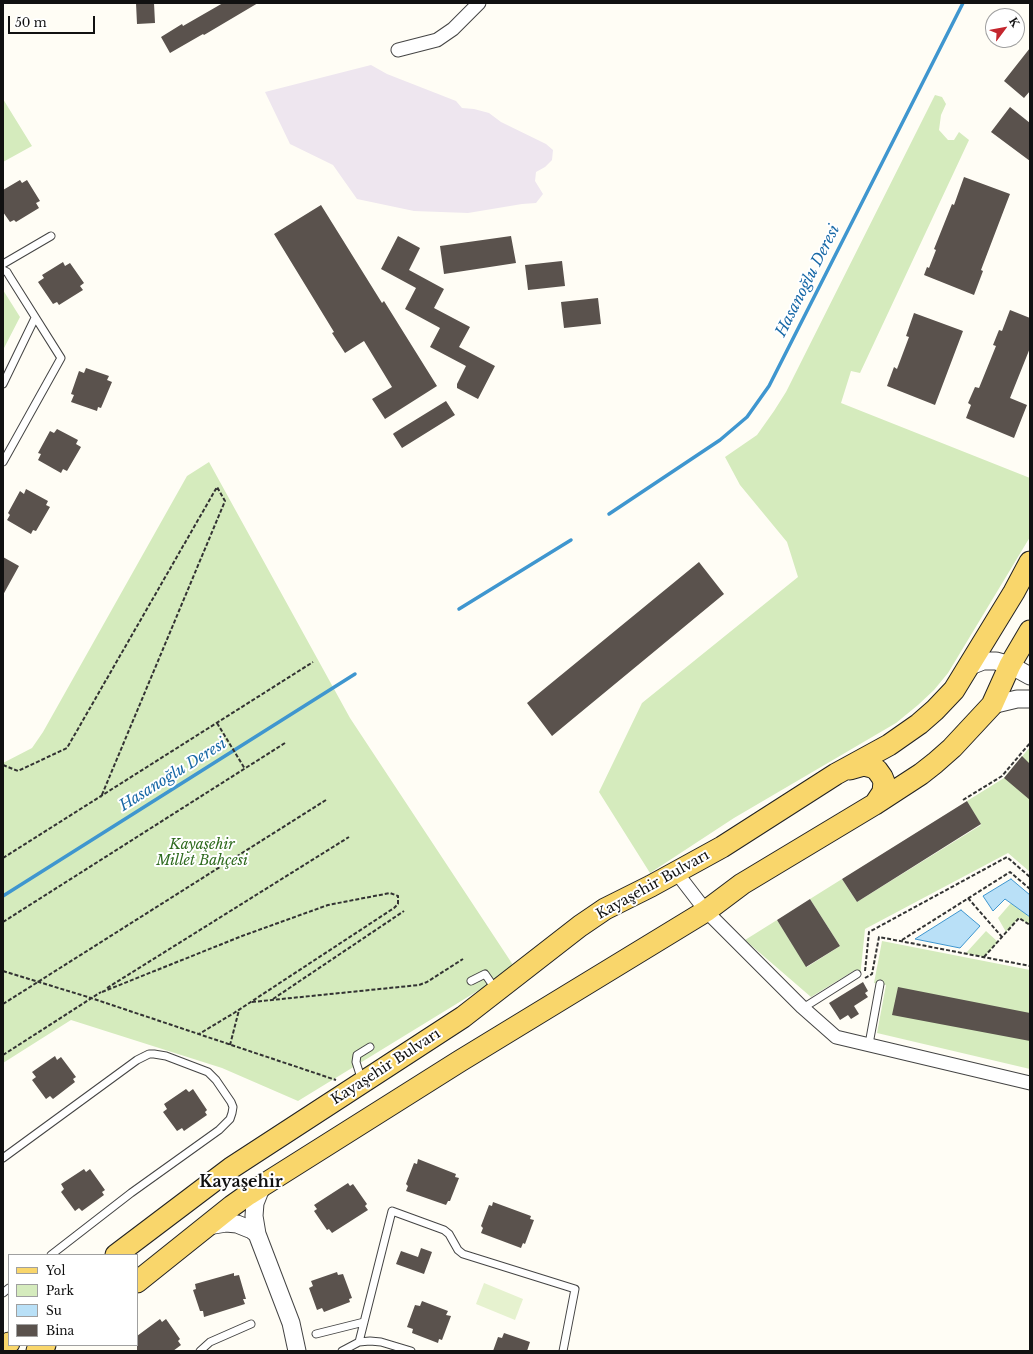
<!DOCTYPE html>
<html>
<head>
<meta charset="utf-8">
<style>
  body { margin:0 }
  #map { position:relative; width:1033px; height:1354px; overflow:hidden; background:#fffdf5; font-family:"Libre Baskerville",serif }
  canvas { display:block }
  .frame { position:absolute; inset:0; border:4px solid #111; pointer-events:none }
  .legend { position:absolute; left:8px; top:1254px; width:130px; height:92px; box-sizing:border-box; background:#fff; border:1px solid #a0a0a0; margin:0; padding:5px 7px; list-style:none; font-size:12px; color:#111 }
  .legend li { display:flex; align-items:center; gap:8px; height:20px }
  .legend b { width:20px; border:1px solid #a0a0a0 }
  .north { position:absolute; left:985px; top:8px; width:40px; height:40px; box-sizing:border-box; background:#fff; border:1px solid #a0a0a0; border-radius:50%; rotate:58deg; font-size:11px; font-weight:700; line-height:16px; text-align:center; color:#111 }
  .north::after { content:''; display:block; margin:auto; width:14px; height:18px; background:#c4262e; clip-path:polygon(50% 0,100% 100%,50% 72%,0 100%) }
  .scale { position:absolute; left:8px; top:16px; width:87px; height:18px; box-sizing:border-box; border:2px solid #111; border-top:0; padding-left:5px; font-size:12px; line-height:14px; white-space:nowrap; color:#111; -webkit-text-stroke:3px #fff; paint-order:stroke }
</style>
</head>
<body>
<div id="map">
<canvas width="1033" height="1354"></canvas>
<div class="frame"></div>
<ul class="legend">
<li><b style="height:5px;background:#f9d66b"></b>Yol</li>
<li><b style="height:11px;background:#d5ebbd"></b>Park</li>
<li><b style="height:11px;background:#b9e0f7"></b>Su</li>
<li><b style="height:11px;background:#5a524d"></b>Bina</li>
</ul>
<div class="north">K</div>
<div class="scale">50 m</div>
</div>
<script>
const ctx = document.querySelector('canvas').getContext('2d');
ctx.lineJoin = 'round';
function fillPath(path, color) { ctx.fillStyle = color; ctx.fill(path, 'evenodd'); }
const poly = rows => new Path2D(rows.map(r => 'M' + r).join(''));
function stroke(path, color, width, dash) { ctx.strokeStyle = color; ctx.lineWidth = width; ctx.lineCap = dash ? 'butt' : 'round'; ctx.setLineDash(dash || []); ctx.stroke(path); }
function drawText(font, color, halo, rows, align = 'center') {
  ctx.font = font + ' "Libre Baskerville",serif'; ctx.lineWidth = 4; ctx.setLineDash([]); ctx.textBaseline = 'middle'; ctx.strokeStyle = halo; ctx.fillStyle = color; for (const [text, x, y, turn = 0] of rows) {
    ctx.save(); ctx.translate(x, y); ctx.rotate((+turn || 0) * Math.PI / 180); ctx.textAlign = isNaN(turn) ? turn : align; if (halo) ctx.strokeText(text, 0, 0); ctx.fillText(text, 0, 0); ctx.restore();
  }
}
fillPath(poly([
  [371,65,387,74,456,101,462,108,474,109,489,113,501,122,546,144,553,150,552,160,545,167,536,172,535,181,543,194,536,203,522,204,468,213,414,211,357,199,333,165,290,144,265,92]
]), '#eee6ef');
fillPath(poly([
  [935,95,942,97,946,104,941,115,939,130,948,140,954,140,959,132,969,140,860,373,851,371,841,403,1030,478,1030,537,948,673,934,690,918,705,896,723,734,818,650,873,599,792,642,703,798,577,787,542,740,485,725,457,757,435,774,411,786,392],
  [3,99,32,146,3,162],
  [3,290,20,317,3,350],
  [209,462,350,718,515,968,298,1101,222,1068,71,1020,3,1063,3,763,32,748,43,732,187,476],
  [1030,747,1030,872,1008,853,865,929,860,978,855,970,811,997,745,940,777,920,807,967,840,946,810,899,842,879,857,902,981,825,967,801,1004,778],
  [1011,903,1030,917,1030,922,1028,924,1019,918,1006,932,998,918],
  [986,931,998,942,984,957,966,953],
  [882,941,1030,970,1030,1069,877,1033,886,985,874,983]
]), '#d5ebbd');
fillPath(poly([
  [484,1283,523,1299,515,1320,476,1304]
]), '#e6f2cf');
const water = poly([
  [1011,879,1030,895,1030,917,1005,899,993,911,983,896,1011,879],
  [961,910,980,926,960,948,915,939,961,910]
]);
fillPath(water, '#b9e0f7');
stroke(water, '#3f96cf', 1);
stroke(poly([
  [609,514,720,440,747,417,769,386,963,3],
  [459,609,571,540],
  [3,896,355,674]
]), '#3f96cf', 3.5);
fillPath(poly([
  [136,3,154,3,155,23,137,24],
  [223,3,258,3,204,35,203,34,170,53,161,37,182,24,183,26],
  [1030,48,1030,91,1024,98,1004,81],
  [1010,107,1030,123,1030,161,991,132],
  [964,177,1010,194,981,270,983,271,974,295,924,275,927,267,929,268,936,250,934,249,952,204,954,205],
  [20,180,22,183,27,180,40,201,36,203,39,208,16,222,14,220,10,222,3,212,3,190],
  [321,205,382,303,384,301,437,386,385,419,372,399,392,387,364,341,345,353,332,333,334,332,274,234],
  [398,236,420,248,409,270,444,289,434,308,470,327,459,347,495,366,478,399,457,388,457,384,466,366,430,347,440,328,405,309,416,288,381,269],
  [511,236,516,263,444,274,440,246],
  [562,261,565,286,528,290,525,265],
  [63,262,65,266,70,263,84,283,80,286,83,290,59,305,57,302,53,304,38,282,44,278,42,275],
  [598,298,601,324,564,328,561,302],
  [1010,310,1030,318,1030,348,1010,398,1027,405,1014,438,966,418,971,405,968,403,975,387,979,388,996,346,993,345,999,330,1002,331],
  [914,313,963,331,935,405,887,386,894,367,897,369,909,337,906,336],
  [86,368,109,376,107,380,112,382,101,408,98,407,97,411,71,402,74,395,71,394,79,371,84,373],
  [446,401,455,415,402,448,393,434,394,433],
  [57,429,78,440,76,444,81,447,67,471,63,469,61,473,38,460,41,454,38,453,50,431,54,433],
  [26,489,48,501,46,505,50,507,36,531,33,530,31,534,7,520,10,515,8,513,20,491,24,494],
  [3,557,19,566,3,595],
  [699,562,724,594,552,736,527,703],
  [1022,756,1030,764,1030,800,1004,778],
  [967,801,981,824,857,902,842,879],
  [810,899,840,946,806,967,777,920],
  [863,982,868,991,865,993,868,997,854,1006,859,1014,851,1019,848,1015,840,1020,829,1003],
  [898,987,1030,1013,1030,1041,892,1015],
  [55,1056,57,1060,61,1057,76,1077,73,1079,75,1082,53,1099,50,1096,46,1099,32,1080,36,1077,32,1072],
  [186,1089,189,1092,193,1089,207,1110,205,1112,207,1115,184,1131,182,1128,177,1131,163,1112,167,1109,164,1104],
  [418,1159,456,1174,455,1177,459,1178,450,1201,448,1201,446,1205,406,1191,408,1186,406,1184,414,1163,417,1164],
  [84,1169,86,1172,90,1169,105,1190,102,1192,104,1195,82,1211,79,1208,75,1211,61,1192,64,1189,61,1184],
  [348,1183,350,1186,353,1184,367,1204,365,1206,368,1210,332,1233,329,1229,327,1230,314,1211,317,1209,314,1205],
  [493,1202,531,1216,530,1219,534,1220,525,1244,523,1243,521,1248,481,1233,483,1228,481,1226,489,1205,492,1206],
  [421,1248,432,1252,424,1274,396,1264,401,1251,418,1257],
  [337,1272,338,1275,343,1274,352,1298,349,1299,350,1302,324,1312,322,1308,317,1310,309,1288,313,1286,311,1281],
  [234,1273,234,1276,239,1275,246,1299,243,1299,245,1304,204,1317,203,1311,200,1311,193,1290,196,1289,195,1284],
  [422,1301,448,1311,446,1315,451,1316,442,1340,439,1339,438,1343,412,1333,413,1329,407,1327,415,1305,420,1306],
  [160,1319,162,1322,166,1319,180,1339,178,1341,181,1345,173,1351,137,1351,137,1336],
  [504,1333,530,1342,527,1351,493,1351,498,1337,502,1338]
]), '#5a524d');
const service = poly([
  [3,264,51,236],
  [3,270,7,272,10,277,61,358,3,462],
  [3,384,35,318],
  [471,981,485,974,496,990],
  [803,1008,857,974],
  [869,1044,880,984],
  [362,1081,356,1062,357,1055,370,1047],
  [3,1158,137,1060,149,1054,154,1054,166,1056,208,1072,216,1080,231,1102,233,1107,232,1113,230,1119,219,1130,131,1193,51,1255],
  [3,1293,9,1288],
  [316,1334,364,1322],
  [359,1342,392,1211,444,1230,449,1234,458,1250,463,1254,575,1289,563,1351],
  [200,1351,210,1342,251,1324],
  [342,1351,359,1342,370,1341,381,1342,411,1351]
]);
const minor = poly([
  [398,50,437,40,453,29,479,3],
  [676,872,706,911,802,1007,836,1037,1030,1083]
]);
const tertiary = poly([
  [968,667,983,661,996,661,1010,665,1030,676],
  [992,705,1017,699,1030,699],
  [263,1185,259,1193,255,1203,254,1216,257,1234,291,1323,297,1351],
  [208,1226,226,1223,237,1224,252,1230,257,1234]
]);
const primary = poly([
  [850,769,864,765,872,767,877,770,882,777,884,782,883,792,875,804],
  [116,1255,231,1168,463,1017,580,926,605,909,651,886,722,847,836,774,889,745,919,724,935,710,954,690,1014,592,1030,562],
  [137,1282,232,1206,249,1194,460,1061,706,911,742,884,875,804,921,774,935,763,952,748,992,705,1010,665,1030,631],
  [3,1348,9,1343],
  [37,1351,45,1345]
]);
stroke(service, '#444', 9);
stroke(minor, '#444', 15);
stroke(tertiary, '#444', 19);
stroke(primary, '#222', 23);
stroke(poly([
  [217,723,245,769],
  [3,765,18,771,67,748,217,487,225,501,101,797],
  [963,800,1002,776,1030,743],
  [3,858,313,662],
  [968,898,1002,937],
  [3,922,285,743],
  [902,940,1010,872,1030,889],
  [984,957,1019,918,1030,925],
  [3,971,91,998,336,1080],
  [865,971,869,932,1007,857,1030,877],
  [865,978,872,974,879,937,1030,966],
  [107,988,349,837],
  [102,992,242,936,328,905,390,893,398,896,398,904,394,908,234,1013,199,1034],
  [273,999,404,911],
  [252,1002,419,985,427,982,463,959],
  [3,1004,326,800],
  [230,1045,239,1010],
  [3,1055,101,992],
  [71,1345,72,1345]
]), '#333', 2, [4, 2]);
stroke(service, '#fff', 7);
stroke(minor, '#fff', 13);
stroke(tertiary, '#fff', 17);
stroke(primary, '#f9d66b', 21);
drawText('italic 14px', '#2f6b1f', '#fff', [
  ["Kayaşehir",202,845],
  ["Millet Bahçesi",202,861]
]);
drawText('14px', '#111', '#fff', [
  ["Kayaşehir Bulvarı",653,885,-29],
  ["Kayaşehir Bulvarı",386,1067,-33]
]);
drawText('italic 15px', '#1768a6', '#fff', [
  ["Hasanoğlu Deresi",808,281,-63],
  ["Hasanoğlu Deresi",173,775,-32]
]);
drawText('bold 16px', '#111', '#fff', [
  ["Kayaşehir",241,1182]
]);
</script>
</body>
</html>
